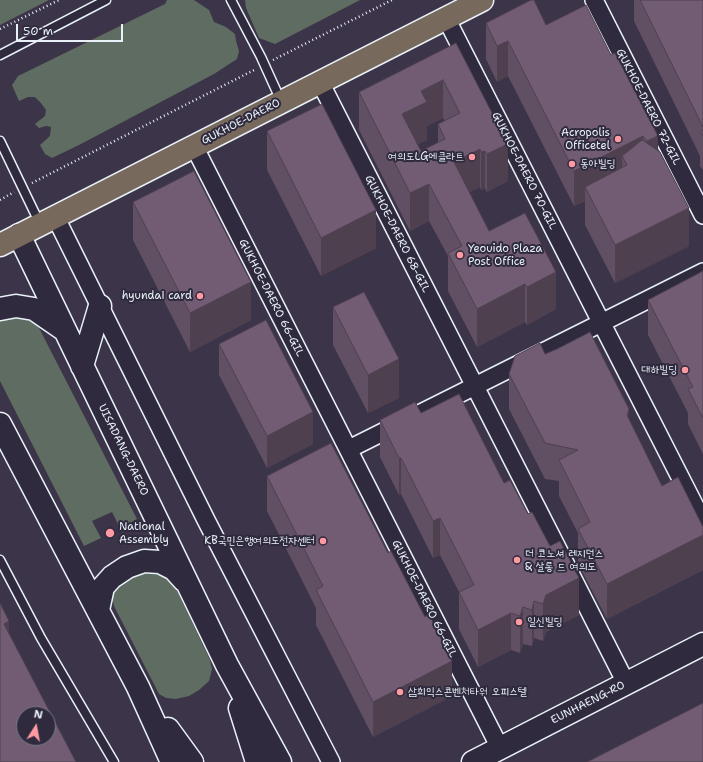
<!DOCTYPE html>
<html>
<head>
<meta charset="utf-8">
<style>
  body { margin:0 }
  #map { position:relative; width:703px; height:762px; overflow:hidden; background:#3c3448; font-family:"Shantell Sans",sans-serif }
  canvas { display:block }
  .north { position:absolute; left:16px; top:706px; width:40px; height:40px; box-sizing:border-box; background:#2f2a3d; border:1px solid #797a88; border-radius:50%; rotate:11deg; font-size:11px; font-weight:700; line-height:16px; text-align:center; color:#e8f1f8 }
  .north::after { content:''; display:block; margin:auto; width:14px; height:18px; background:#ff9aa2; clip-path:polygon(50% 0,100% 100%,50% 72%,0 100%) }
  .scale { position:absolute; left:16px; top:24px; width:107px; height:18px; box-sizing:border-box; border:2px solid #e8f1f8; border-top:0; padding-left:5px; font-size:12px; line-height:14px; white-space:nowrap; color:#e8f1f8; -webkit-text-stroke:3px #2f2a3d; paint-order:stroke }
</style>
</head>
<body>
<div id="map">
<canvas width="703" height="762"></canvas>
<div class="north">N</div>
<div class="scale">50 m</div>
</div>
<script>
const ctx = document.querySelector('canvas').getContext('2d');
ctx.lineJoin = 'round';
function fillPath(path, color) { ctx.fillStyle = color; ctx.fill(path, 'evenodd'); }
const poly = rows => new Path2D(rows.map(r => 'M' + r).join(''));
function stroke(path, color, width, dash) { ctx.strokeStyle = color; ctx.lineWidth = width; ctx.lineCap = dash ? 'butt' : 'round'; ctx.setLineDash(dash || []); ctx.stroke(path); }
function drawText(font, color, halo, rows, align = 'center') {
  ctx.font = font + ' "Shantell Sans","Poor Story",sans-serif'; ctx.lineWidth = 4; ctx.setLineDash([]); ctx.textBaseline = 'middle'; ctx.strokeStyle = halo; ctx.fillStyle = color; for (const [text, x, y, turn = 0] of rows) {
    ctx.save(); ctx.translate(x, y); ctx.rotate((+turn || 0) * Math.PI / 180); ctx.textAlign = isNaN(turn) ? turn : align; if (halo) ctx.strokeText(text, 0, 0); ctx.fillText(text, 0, 0); ctx.restore();
  }
}
fillPath(poly([
  [0,0,49,0,0,25],
  [167,0,194,0,209,10,214,22,226,27,235,34,236,41,239,51,237,59,214,74,79,145,52,158,45,154,40,145,50,136,51,127,46,126,39,128,35,124,45,116,46,110,41,103,35,97,28,97,19,101,12,85,18,76,165,4],
  [245,0,360,0,275,44,259,38,246,8],
  [4,316,28,317,37,324,137,519,120,528,112,512,92,521,101,538,84,546,0,381,0,318],
  [138,570,162,570,174,584,210,660,212,669,209,681,199,690,189,696,176,699,166,698,159,694,114,606,111,592]
]), '#5f6c61');
const lane = poly([
  [231,0,261,57,281,101],
  [0,55,106,0],
  [0,141,40,224],
  [0,560,41,638,114,762]
]);
const street = poly([
  [594,0,703,215],
  [446,18,703,522],
  [320,82,626,683],
  [194,146,500,748],
  [55,216,206,520,331,762],
  [349,449,703,272]
]);
const secondary = poly([
  [19,235,227,665,280,762],
  [0,309,16,306,34,309,63,329],
  [82,366,100,306],
  [0,424,138,687,172,762],
  [98,610,103,587,112,577,127,567,144,561,160,562,174,569,184,580],
  [240,708,257,762],
  [168,729,192,762],
  [473,762,703,644]
]);
const primary = poly([
  [0,245,482,0]
]);
stroke(lane, '#e8f1f8', 11);
stroke(street, '#e8f1f8', 20);
stroke(secondary, '#e8f1f8', 25);
stroke(primary, '#e8f1f8', 25);
stroke(poly([
  [0,29,59,0],
  [273,60,392,0],
  [32,183,256,69],
  [0,200,14,192]
]), '#e8f1f8', 2.5, [1, 3]);
stroke(lane, '#2f2a3d', 8);
stroke(street, '#2f2a3d', 17);
stroke(secondary, '#2f2a3d', 22);
stroke(primary, '#77695c', 22);
fillPath(poly([
  [634,0,703,0,703,170,700,166,700,156,634,21],
  [486,23,546,25,658,150,689,246,615,283,585,225,585,201,574,206,508,76,497,82,486,59],
  [456,43,508,181,487,192,485,188,481,190,480,187,469,192,489,231,556,309,527,325,525,322,477,347,448,291,448,256,429,221,410,231,359,130,359,92],
  [443,118,445,121,438,124,438,143,421,151,417,144,427,140,427,126],
  [267,131,376,248,321,276,267,170],
  [133,202,251,320,190,352,133,240],
  [703,271,703,454,688,424,688,413,648,335,648,300],
  [333,307,399,398,368,413,333,345],
  [219,344,313,444,267,468,219,375],
  [545,354,629,421,662,486,703,527,703,570,607,619,578,564,578,533,559,496,559,481,545,479,509,409,509,374],
  [421,413,504,483,579,615,546,632,543,641,534,638,532,646,523,644,520,653,511,650,478,667,459,629,459,592,440,555,433,558,401,494,399,495,380,457,380,420],
  [267,476,388,553,425,617,452,696,373,737,316,625,316,608,267,511]
]), '#614f63');
fillPath(poly([
  [508,41,508,76,497,82,497,46],
  [443,80,443,118,427,126,427,140,402,152,402,114,421,91],
  [643,136,643,171,627,165,622,156,622,182,585,187,585,201,574,206,574,171],
  [658,136,658,171,647,177,647,141],
  [508,144,508,181,487,192,487,154],
  [480,149,480,187,454,200,454,162],
  [485,151,485,188,481,190,481,152],
  [429,184,429,221,410,231,410,193],
  [689,208,689,246,615,283,615,245],
  [376,210,376,248,321,276,321,238],
  [556,272,556,309,527,325,527,287],
  [251,282,251,320,190,352,190,313],
  [525,284,525,322,477,347,477,309],
  [399,359,399,398,368,413,368,375],
  [629,409,629,445,627,415],
  [313,412,313,444,267,468,267,436],
  [399,458,401,458,401,494,399,495],
  [440,518,440,555,433,558,433,521],
  [703,535,703,570,607,619,607,584],
  [579,578,579,615,546,632,543,641,543,604,546,595],
  [534,601,534,638,532,646,532,610],
  [523,607,523,644,520,653,520,616],
  [511,613,511,650,478,667,478,630],
  [9,621,9,656,4,624],
  [452,661,452,696,373,737,373,702]
]), '#4f4050');
const building = poly([
  [531,0,534,0,546,25,586,5,611,55,615,53,658,136,647,141,643,136,574,171,508,41,497,46,486,23,531,0],
  [640,0,703,0,703,127,640,0],
  [456,43,508,144,487,154,485,151,481,152,480,149,454,162,489,231,525,213,556,272,527,287,525,284,477,309,448,253,462,246,429,184,410,193,359,92,456,43],
  [443,80,460,113,438,124,445,139,421,151,402,114,427,102,421,91,443,80],
  [322,104,376,210,321,238,267,131,322,104],
  [703,130,703,136,700,132,703,130],
  [642,140,660,152,689,208,615,245,585,187,627,165,622,156,642,140],
  [194,171,251,282,190,313,133,202,194,171],
  [703,271,703,418,688,389,693,387,648,300,703,271],
  [364,292,399,359,368,375,333,307,364,292],
  [266,320,313,412,267,436,219,344,266,320],
  [590,332,629,409,627,415,662,486,678,477,703,527,703,535,607,584,578,529,590,522,559,460,578,450,545,443,509,374,515,356,540,343,545,354,557,349,590,332],
  [459,394,504,483,510,480,528,514,532,512,550,546,560,541,579,578,546,595,543,604,534,601,532,610,523,607,520,616,511,613,478,630,459,592,474,585,440,518,433,521,401,458,399,458,380,420,415,402,421,413,459,394],
  [331,443,388,553,391,551,425,617,429,614,452,661,373,702,316,590,323,586,267,476,331,443],
  [0,603,9,621,4,624,76,762,0,762,0,603],
  [24,714,48,714,48,738,24,738,24,714],
  [703,703,703,762,587,762,703,703]
]);
fillPath(building, '#715c73');
stroke(building, '#4f4050', 1);
for (const [x, y, r, color] of [
  [618,139,4,"#ff9aa2"],
  [472,157,4,"#ff9aa2"],
  [572,164,4,"#ff9aa2"],
  [460,255,4,"#ff9aa2"],
  [200,296,4,"#ff9aa2"],
  [685,370,4,"#ff9aa2"],
  [110,533,5,"#ff9aa2"],
  [323,541,4,"#ff9aa2"],
  [517,560,4,"#ff9aa2"],
  [519,622,4,"#ff9aa2"],
  [400,692,4,"#ff9aa2"]
]) { const dot = new Path2D(); dot.arc(x, y, r, 0, 2 * Math.PI); ctx.fillStyle = color; ctx.fill(dot); stroke(dot, '#2f2a3d', 1.5); }
drawText('11px', '#e8f1f8', '#2f2a3d', [
  ["GUKHOE-DAERO 72-GIL",648,107,63],
  ["GUKHOE-DAERO",241,122,-27],
  ["GUKHOE-DAERO 70-GIL",524,171,63],
  ["GUKHOE-DAERO 68-GIL",397,234,63],
  ["GUKHOE-DAERO 66-GIL",271,298,63],
  ["UISADANG-DAERO",123,450,64],
  ["GUKHOE-DAERO 66-GIL",424,599,63],
  ["EUNHAENG-RO",588,703,-27]
]);
drawText('11px', '#e8f1f8', '#2f2a3d', [
  ["Acropolis",610,133,"right"],
  ["Officetel",610,146,"right"],
  ["여의도LG에클라트",464,157,"right"],
  ["동아빌딩",580,164],
  ["Yeouido Plaza",468,249],
  ["Post Office",468,262],
  ["hyundai card",192,296,"right"],
  ["대하빌딩",677,370,"right"],
  ["National",119,527],
  ["Assembly",119,540],
  ["KB국민은행여의도전자센터",315,541,"right"],
  ["더 코노셔 레지던스",525,554],
  ["& 살롱 드 여의도",525,567],
  ["일신빌딩",527,622],
  ["삼희익스콘벤처타워 오피스텔",408,692]
], 'left');
</script>
</body>
</html>
